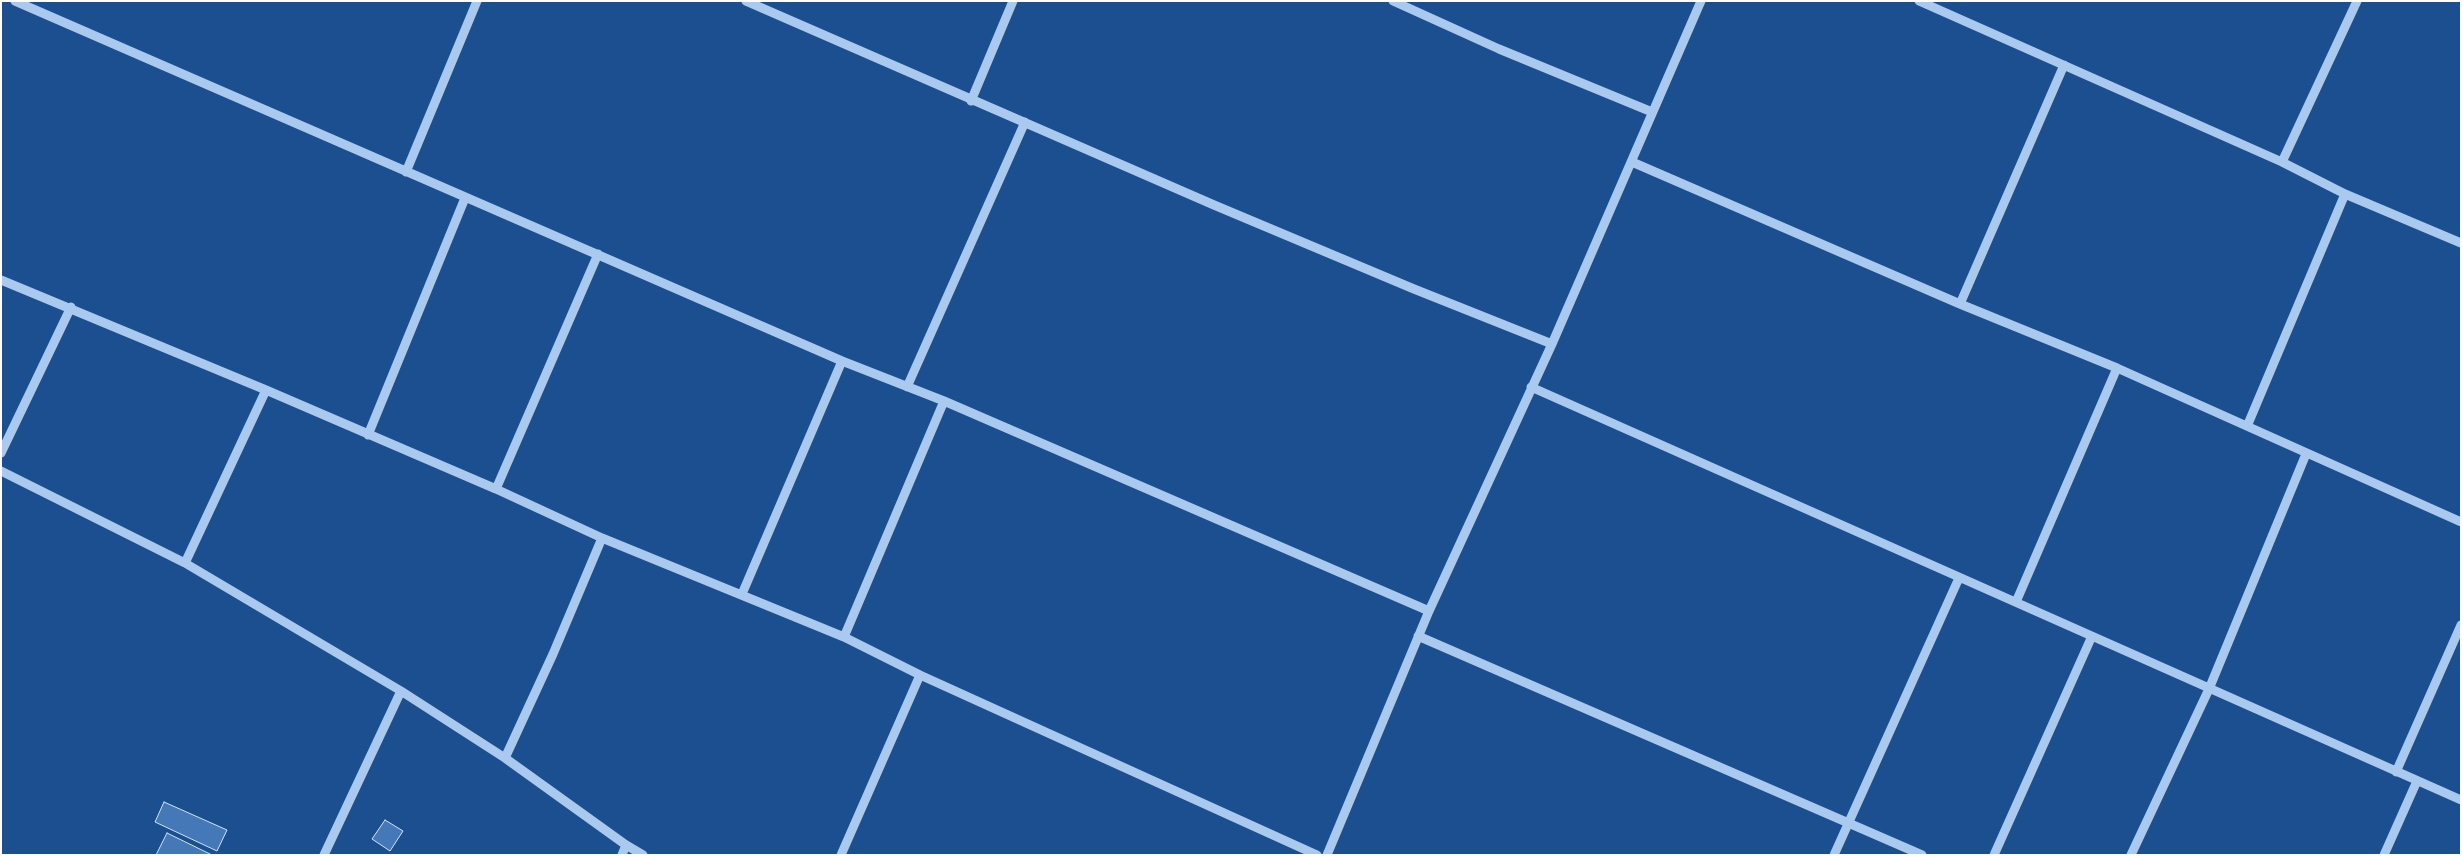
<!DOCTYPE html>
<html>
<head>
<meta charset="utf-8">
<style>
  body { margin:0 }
  #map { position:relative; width:2462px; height:856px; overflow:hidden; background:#1b4f8f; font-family:Rubik,sans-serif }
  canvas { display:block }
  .frame { position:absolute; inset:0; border:2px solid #fff; pointer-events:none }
</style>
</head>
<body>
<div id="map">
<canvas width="2462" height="856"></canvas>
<div class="frame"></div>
</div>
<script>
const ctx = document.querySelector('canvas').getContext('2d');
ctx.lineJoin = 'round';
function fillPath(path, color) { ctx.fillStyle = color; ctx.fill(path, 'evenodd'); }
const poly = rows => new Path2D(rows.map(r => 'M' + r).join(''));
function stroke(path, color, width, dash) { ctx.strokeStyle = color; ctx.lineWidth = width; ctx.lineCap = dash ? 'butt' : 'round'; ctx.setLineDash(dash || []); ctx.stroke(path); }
const building = poly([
  [164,802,227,830,217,851,155,822,164,802],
  [385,820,403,831,390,851,372,839,385,820],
  [167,833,212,855,156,855,167,833]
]);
fillPath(building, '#4478b7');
stroke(building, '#cfe3fa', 1);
stroke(poly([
  [15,1,842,361,944,401,1429,611],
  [746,1,1214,205,1414,289,1552,344],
  [1393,1,1499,49,1652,112],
  [1919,1,2282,162,2345,194,2461,243],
  [971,101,1013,1],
  [1632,162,1960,304,2117,368,2461,522],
  [2282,162,2357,1],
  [406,172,477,1],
  [1,280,266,390,496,489,602,538,844,637,920,675,1317,855],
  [1960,304,2064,65],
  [907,387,1025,122],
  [1531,387,2461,800],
  [2248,424,2345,194],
  [368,435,465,198],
  [1,453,71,307],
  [1,471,185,563,401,691,505,758,626,845,643,855],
  [496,489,598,254],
  [185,563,266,390],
  [742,594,842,361],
  [2016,602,2117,368],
  [1418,636,1922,855],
  [844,637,944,401],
  [505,758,553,654,602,538],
  [2396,772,2461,625],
  [324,855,401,691],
  [622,855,626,845],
  [841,855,920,675],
  [1327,855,1429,611,1552,344,1701,1],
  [1834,855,1959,578],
  [1994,855,2092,636],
  [2131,855,2209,689,2306,454],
  [2384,855,2417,781]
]), '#a9c9ee', 9);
</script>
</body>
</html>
